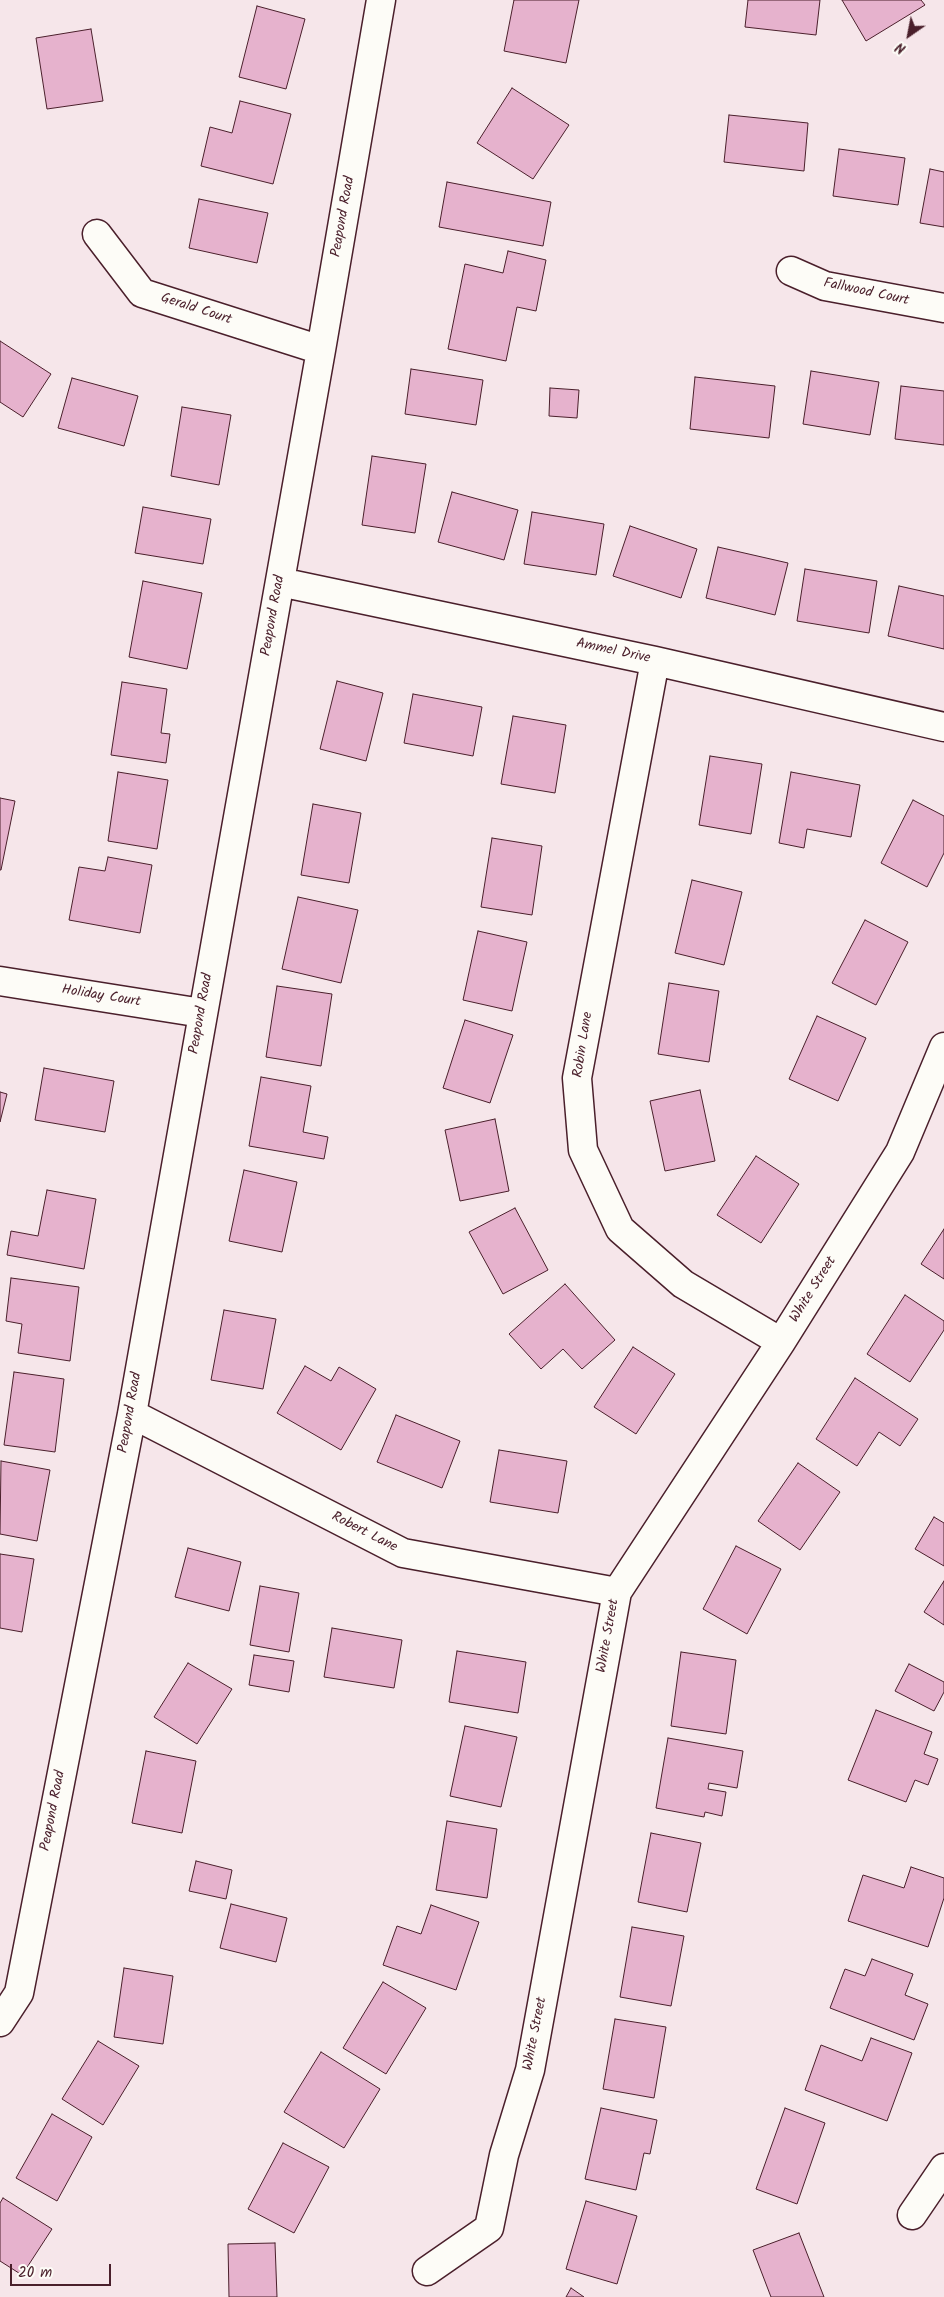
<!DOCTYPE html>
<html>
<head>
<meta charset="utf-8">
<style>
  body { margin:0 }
  #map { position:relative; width:944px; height:2297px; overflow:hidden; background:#f6e6ea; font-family:Kalam,sans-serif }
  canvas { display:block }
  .north { position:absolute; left:884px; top:10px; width:50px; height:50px; -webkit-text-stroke:4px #fdfcf7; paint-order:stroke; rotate:213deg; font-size:14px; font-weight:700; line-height:20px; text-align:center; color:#4a1f2b }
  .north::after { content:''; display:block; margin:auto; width:18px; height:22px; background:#4a1f2b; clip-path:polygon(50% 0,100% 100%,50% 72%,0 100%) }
  .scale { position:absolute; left:10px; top:2264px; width:101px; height:22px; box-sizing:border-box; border:2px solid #4a1f2b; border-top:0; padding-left:6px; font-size:15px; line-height:18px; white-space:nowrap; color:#4a1f2b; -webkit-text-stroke:4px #fdfcf7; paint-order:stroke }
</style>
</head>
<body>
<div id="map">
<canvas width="944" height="2297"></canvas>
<div class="north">N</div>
<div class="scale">20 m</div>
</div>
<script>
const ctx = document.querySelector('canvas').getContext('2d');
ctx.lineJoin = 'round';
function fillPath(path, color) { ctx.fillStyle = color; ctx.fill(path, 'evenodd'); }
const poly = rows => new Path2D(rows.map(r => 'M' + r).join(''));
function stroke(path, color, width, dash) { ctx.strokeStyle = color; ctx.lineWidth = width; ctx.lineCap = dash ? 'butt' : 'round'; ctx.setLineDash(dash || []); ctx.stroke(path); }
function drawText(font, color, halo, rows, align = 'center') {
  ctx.font = font + ' Kalam,sans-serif'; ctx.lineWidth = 4; ctx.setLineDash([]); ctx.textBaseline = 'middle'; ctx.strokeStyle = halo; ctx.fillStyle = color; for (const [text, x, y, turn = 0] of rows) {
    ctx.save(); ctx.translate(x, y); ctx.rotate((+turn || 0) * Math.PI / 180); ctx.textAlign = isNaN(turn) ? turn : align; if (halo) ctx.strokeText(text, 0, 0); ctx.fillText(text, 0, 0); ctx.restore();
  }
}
const building = poly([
  [514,0,579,0,566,63,504,51,514,0],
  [748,0,820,0,816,35,745,27,748,0],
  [842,0,921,0,925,5,866,41,842,0],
  [257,6,305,19,286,89,239,77,257,6],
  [91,29,103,101,47,109,36,38,91,29],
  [512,88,569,125,533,179,477,143,512,88],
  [240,101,291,114,273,184,201,166,210,127,232,133,240,101],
  [729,115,808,123,804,171,724,162,729,115],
  [839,149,905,158,898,205,833,196,839,149],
  [930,169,944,172,944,227,920,223,930,169],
  [447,182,551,202,543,246,439,227,447,182],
  [199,199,268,213,257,263,189,248,199,199],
  [508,251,546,260,536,311,517,307,506,361,448,349,465,264,503,273,508,251],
  [0,341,51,374,23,417,0,402,0,341],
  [411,369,483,380,476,425,405,414,411,369],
  [811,371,879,382,870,435,803,424,811,371],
  [695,377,775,386,769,438,690,429,695,377],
  [72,378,138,396,124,446,58,428,72,378],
  [901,386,944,391,944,445,895,439,901,386],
  [550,388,579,390,577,418,549,416,550,388],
  [182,407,231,415,219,485,171,476,182,407],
  [372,456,426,464,415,533,362,525,372,456],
  [452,492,518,510,504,560,438,542,452,492],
  [143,507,211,519,203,564,135,553,143,507],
  [532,512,604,524,596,575,524,564,532,512],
  [630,526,697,549,681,598,613,576,630,526],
  [718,547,788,563,775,615,706,598,718,547],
  [805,569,877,581,869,633,797,621,805,569],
  [143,581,202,593,187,669,129,657,143,581],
  [899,586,944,596,944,649,888,636,899,586],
  [337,681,383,693,366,761,320,749,337,681],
  [122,682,167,689,161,733,170,734,166,763,111,755,122,682],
  [413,694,482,707,473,756,404,743,413,694],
  [513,716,566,725,555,793,501,784,513,716],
  [710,756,762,764,751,834,699,825,710,756],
  [118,772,168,780,157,849,108,841,118,772],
  [791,772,860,785,851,837,807,829,804,848,779,843,791,772],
  [0,798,15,801,1,870,0,870,0,798],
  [913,800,944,816,944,853,927,887,881,863,913,800],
  [313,804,361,813,349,883,301,875,313,804],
  [492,838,542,846,532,915,481,907,492,838],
  [108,857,152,865,140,933,69,920,79,867,105,871,108,857],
  [692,880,742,892,724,965,675,953,692,880],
  [298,897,358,910,341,983,282,969,298,897],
  [865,920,908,942,876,1005,832,983,865,920],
  [478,931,527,942,512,1011,463,1000,478,931],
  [669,983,719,991,709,1062,658,1054,669,983],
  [277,986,332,994,321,1066,266,1057,277,986],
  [817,1016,866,1038,838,1101,789,1079,817,1016],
  [465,1020,513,1035,490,1103,443,1088,465,1020],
  [44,1068,114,1081,105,1132,35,1120,44,1068],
  [261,1077,311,1086,303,1132,328,1137,324,1159,249,1146,261,1077],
  [700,1090,715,1161,665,1171,650,1101,700,1090],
  [0,1092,7,1094,0,1122,0,1092],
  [495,1119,509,1191,460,1201,445,1130,495,1119],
  [756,1156,799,1184,761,1243,717,1215,756,1156],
  [244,1170,297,1182,282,1252,229,1241,244,1170],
  [47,1190,96,1199,84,1269,7,1255,11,1231,38,1236,47,1190],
  [515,1208,548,1270,503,1294,469,1232,515,1208],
  [944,1229,944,1279,921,1264,944,1229],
  [11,1278,79,1287,70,1361,18,1353,22,1324,6,1321,11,1278],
  [565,1284,615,1340,582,1369,563,1349,541,1369,509,1334,565,1284],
  [905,1295,944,1321,944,1330,910,1382,867,1354,905,1295],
  [224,1310,276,1319,263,1389,211,1380,224,1310],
  [633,1347,675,1374,636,1434,594,1407,633,1347],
  [305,1366,331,1381,339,1367,376,1389,341,1450,277,1413,305,1366],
  [14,1372,64,1379,55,1452,4,1445,14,1372],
  [855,1378,918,1419,900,1446,879,1432,857,1466,816,1439,855,1378],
  [396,1415,460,1441,442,1488,377,1462,396,1415],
  [499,1450,567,1461,558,1513,490,1502,499,1450],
  [1,1461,50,1470,37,1541,0,1534,1,1461],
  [798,1463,840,1492,800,1550,758,1521,798,1463],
  [934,1517,944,1523,944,1566,915,1549,934,1517],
  [736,1546,781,1569,747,1634,703,1609,736,1546],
  [188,1548,241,1562,229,1611,175,1597,188,1548],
  [0,1554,34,1559,22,1632,0,1628,0,1554],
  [944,1581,944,1625,924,1612,944,1581],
  [260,1586,299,1593,289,1652,250,1645,260,1586],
  [332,1628,402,1640,394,1688,324,1677,332,1628],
  [457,1651,526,1662,518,1713,449,1702,457,1651],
  [681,1652,736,1660,726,1734,671,1726,681,1652],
  [254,1655,294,1661,289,1692,249,1685,254,1655],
  [188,1663,232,1689,197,1744,154,1717,188,1663],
  [909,1664,944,1682,944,1692,934,1711,895,1691,909,1664],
  [876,1710,932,1732,924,1754,938,1759,928,1785,915,1780,906,1802,848,1780,876,1710],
  [465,1726,517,1737,501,1807,450,1796,465,1726],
  [668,1738,743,1751,737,1788,709,1783,708,1789,726,1792,722,1816,705,1812,704,1817,656,1808,668,1738],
  [146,1751,196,1761,182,1833,132,1823,146,1751],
  [447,1821,497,1829,487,1898,436,1890,447,1821],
  [651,1833,701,1843,687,1912,638,1902,651,1833],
  [196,1861,232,1870,226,1899,189,1891,196,1861],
  [911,1867,944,1878,944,1898,928,1947,848,1921,863,1875,904,1888,911,1867],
  [231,1904,287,1918,276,1962,220,1948,231,1904],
  [431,1905,479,1922,456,1990,383,1965,397,1926,421,1934,431,1905],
  [632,1927,684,1936,671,2006,620,1997,632,1927],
  [872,1959,913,1974,905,1995,928,2004,914,2040,830,2008,845,1969,865,1976,872,1959],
  [124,1968,173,1976,163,2044,114,2037,124,1968],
  [383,1982,426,2008,386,2074,343,2048,383,1982],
  [615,2019,666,2027,654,2098,603,2089,615,2019],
  [871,2038,912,2053,887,2121,805,2090,821,2045,862,2061,871,2038],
  [98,2041,139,2066,103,2125,62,2099,98,2041],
  [321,2052,380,2089,344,2148,284,2112,321,2052],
  [601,2108,657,2120,650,2154,644,2153,636,2190,585,2179,601,2108],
  [785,2108,825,2123,797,2204,756,2189,785,2108],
  [52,2114,92,2137,57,2201,16,2178,52,2114],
  [283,2143,329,2167,294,2233,248,2209,283,2143],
  [3,2198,52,2229,22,2275,0,2261,0,2203,3,2198],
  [586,2201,637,2216,617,2284,566,2269,586,2201],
  [799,2233,824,2297,771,2297,753,2250,799,2233],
  [275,2243,277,2297,229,2297,228,2244,275,2243],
  [571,2288,584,2297,566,2297,571,2288]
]);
fillPath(building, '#e6b2cd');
stroke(building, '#4a1f2b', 1);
const street = poly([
  [97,234,142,293,321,350],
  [791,271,825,286,944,308],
  [280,582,655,661,944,727],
  [655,661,577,1078,583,1150,620,1229,683,1284,781,1342],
  [0,981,202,1013],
  [132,1414,403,1553,617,1592],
  [0,2022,19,1993,132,1414,321,350,381,0],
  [912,2215,944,2168],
  [427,2271,489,2228,504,2155,530,2070,617,1592,781,1342,900,1152,944,1047]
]);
stroke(street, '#4a1f2b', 31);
stroke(street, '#fdfcf7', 28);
drawText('14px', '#4a1f2b', '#fdfcf7', [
  ["Peapond Road",344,217,-80],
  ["Fallwood Court",866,293,12],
  ["Gerald Court",196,310,18],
  ["Peapond Road",274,616,-80],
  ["Ammel Drive",613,652,12],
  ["Holiday Court",101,997,9],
  ["Peapond Road",202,1014,-80],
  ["Robin Lane",584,1045,-81],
  ["White Street",814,1290,-58],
  ["Peapond Road",131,1413,-80],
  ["Robert Lane",364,1533,27],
  ["White Street",609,1636,-80],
  ["Peapond Road",54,1811,-79],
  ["White Street",536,2034,-79]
]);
</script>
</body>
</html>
